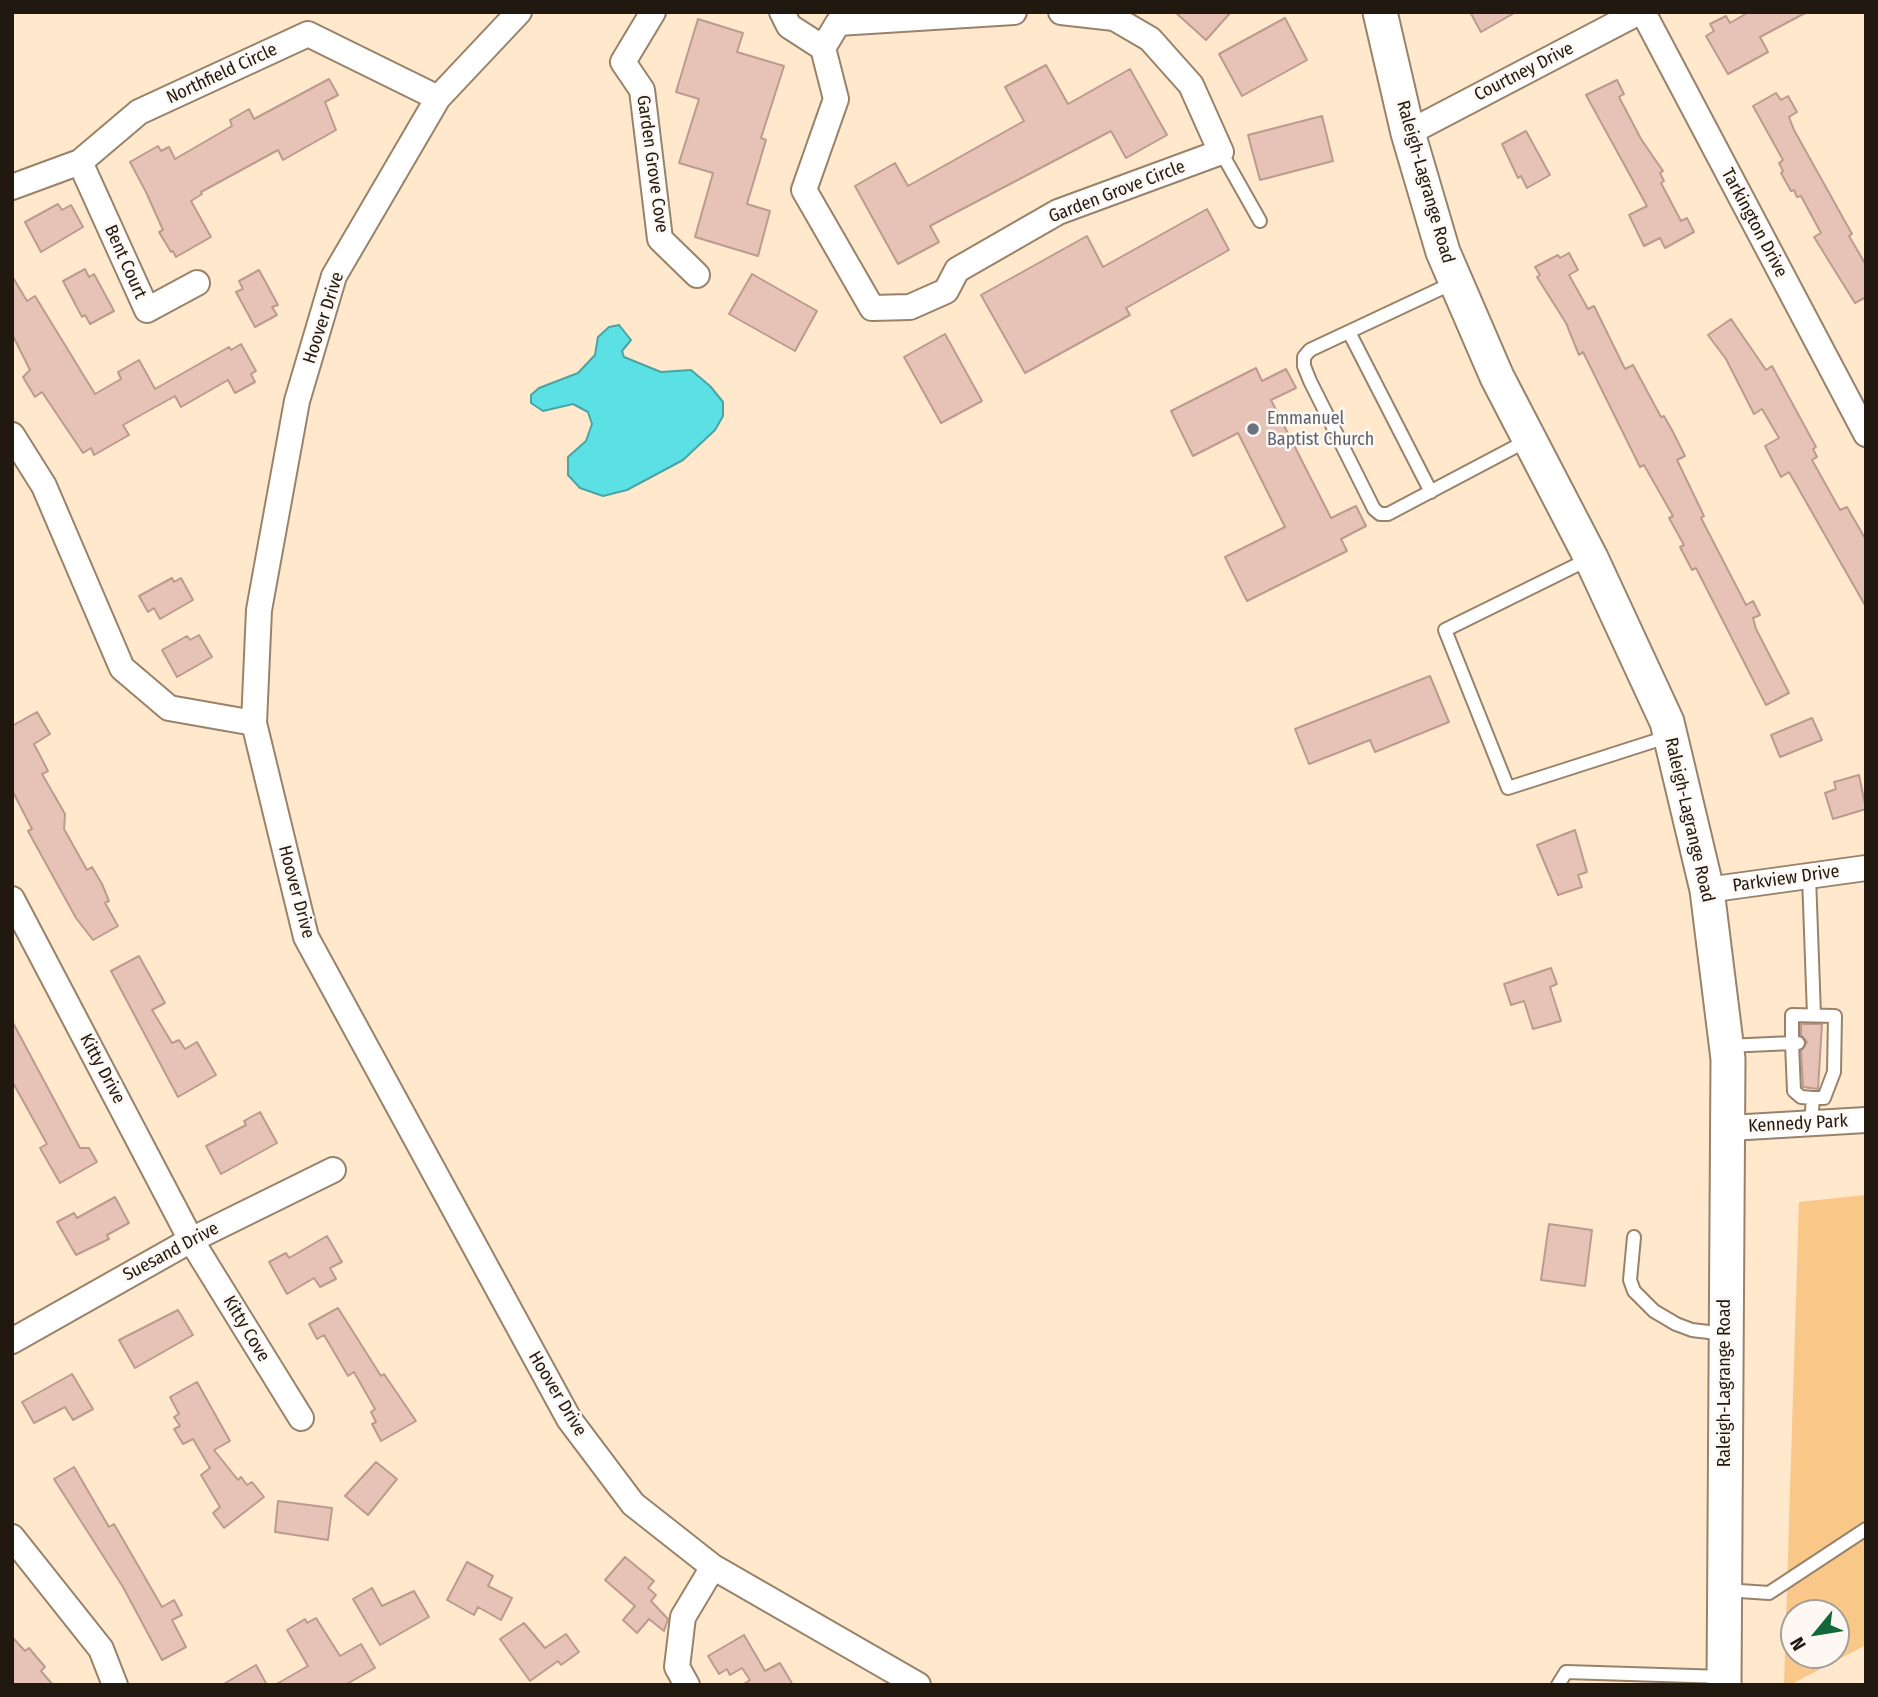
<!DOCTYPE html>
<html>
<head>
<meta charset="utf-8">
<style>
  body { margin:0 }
  #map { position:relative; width:1878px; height:1697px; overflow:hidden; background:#ffe8cc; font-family:"Fira Sans Condensed",sans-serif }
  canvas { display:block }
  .frame { position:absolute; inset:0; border:14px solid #21190f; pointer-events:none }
  .north { position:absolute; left:1780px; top:1599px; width:70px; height:70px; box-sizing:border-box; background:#fdf8f3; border:2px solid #a59f98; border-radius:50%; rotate:240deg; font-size:19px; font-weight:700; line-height:28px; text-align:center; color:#21190f }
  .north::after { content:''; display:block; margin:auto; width:24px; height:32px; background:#13683a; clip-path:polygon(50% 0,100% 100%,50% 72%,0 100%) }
</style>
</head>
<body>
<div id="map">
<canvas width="1878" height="1697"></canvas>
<div class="frame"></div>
<div class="north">N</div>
</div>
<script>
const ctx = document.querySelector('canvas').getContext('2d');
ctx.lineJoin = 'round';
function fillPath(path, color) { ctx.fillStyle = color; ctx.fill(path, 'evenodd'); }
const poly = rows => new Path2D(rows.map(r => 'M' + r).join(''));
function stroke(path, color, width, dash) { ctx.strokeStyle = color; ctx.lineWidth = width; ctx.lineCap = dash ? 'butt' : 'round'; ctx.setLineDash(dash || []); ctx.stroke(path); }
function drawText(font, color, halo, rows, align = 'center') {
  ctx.font = font + ' "Fira Sans Condensed",sans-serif'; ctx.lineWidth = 5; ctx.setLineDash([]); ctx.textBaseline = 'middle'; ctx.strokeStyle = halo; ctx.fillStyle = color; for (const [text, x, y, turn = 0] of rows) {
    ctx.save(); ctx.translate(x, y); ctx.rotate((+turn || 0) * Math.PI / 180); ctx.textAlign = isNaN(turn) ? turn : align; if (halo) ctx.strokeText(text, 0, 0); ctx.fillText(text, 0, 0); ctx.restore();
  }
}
fillPath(poly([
  [1866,1195,1866,1645,1790,1685,1784,1685,1799,1202],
  [1794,1613,1836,1613,1836,1655,1794,1655]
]), '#f9c787');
const water = poly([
  [619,325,631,340,622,351,624,357,661,372,691,370,710,386,723,402,723,416,715,430,683,460,627,490,603,496,580,488,568,475,568,457,586,441,592,424,588,412,573,404,543,411,531,403,531,395,539,388,578,373,595,355,598,337,609,327,619,325]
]);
fillPath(water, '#5be0e4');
stroke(water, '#4aa4a4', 2);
const building = poly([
  [1175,12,1231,12,1206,40,1175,12],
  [1470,12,1516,12,1481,32,1470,12],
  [1749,12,1807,12,1760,37,1768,52,1728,74,1706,36,1714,31,1710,24,1726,16,1730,23,1749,12],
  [1285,18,1307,60,1242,96,1219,54,1285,18],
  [698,19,743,33,737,52,784,66,761,138,766,140,747,204,770,211,758,256,695,237,713,173,679,163,699,99,676,92,698,19],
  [1046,65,1068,104,1130,69,1167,135,1126,158,1111,131,930,226,939,242,898,264,855,186,895,163,908,186,1024,121,1005,87,1046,65],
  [329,79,338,95,325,102,336,130,283,160,278,150,201,192,202,194,191,201,211,237,176,257,173,251,171,252,159,232,163,230,146,192,130,162,158,146,161,151,169,147,175,159,232,126,230,120,249,109,254,119,329,79],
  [1617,80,1624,94,1619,97,1641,139,1663,171,1660,173,1664,181,1661,183,1681,221,1687,218,1694,232,1665,248,1660,238,1644,246,1629,215,1647,206,1586,95,1617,80],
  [1776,93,1781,100,1788,96,1797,112,1789,117,1794,130,1852,234,1849,236,1866,265,1866,297,1855,303,1814,237,1821,233,1801,196,1797,197,1794,190,1791,191,1781,173,1783,171,1779,163,1783,160,1753,106,1776,93],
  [1322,116,1333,161,1260,180,1248,135,1322,116],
  [1526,131,1550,175,1527,188,1521,176,1518,178,1502,144,1526,131],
  [58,204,62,210,71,205,83,227,41,252,25,222,58,204],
  [1207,209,1229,250,1126,308,1130,315,1025,373,981,295,1087,236,1103,267,1207,209],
  [1569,253,1578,270,1569,275,1588,309,1594,306,1625,369,1633,365,1661,417,1664,416,1673,432,1685,456,1677,460,1704,516,1701,518,1746,605,1753,601,1760,615,1753,618,1756,629,1789,693,1766,705,1696,568,1692,570,1680,547,1684,545,1669,518,1673,516,1644,465,1640,467,1583,352,1579,355,1566,323,1537,277,1540,275,1535,267,1558,255,1560,258,1569,253],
  [85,269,89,277,94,274,114,311,90,324,85,315,82,317,63,281,85,269],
  [259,270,278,305,272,307,277,315,255,327,236,292,243,289,239,281,259,270],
  [752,274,817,311,795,351,729,314,752,274],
  [12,276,27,301,35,296,95,394,121,379,118,372,139,360,155,389,229,347,231,350,241,344,256,371,251,374,255,382,235,393,228,380,181,407,175,396,123,425,129,435,94,455,91,448,83,453,42,392,35,397,23,377,30,370,12,334,12,276],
  [1731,319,1766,370,1772,366,1816,447,1813,449,1817,457,1812,460,1840,510,1847,507,1866,540,1866,607,1789,472,1781,477,1765,446,1779,438,1762,409,1754,414,1726,359,1708,335,1731,319],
  [945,334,982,401,941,423,904,357,945,334],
  [1256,368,1262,381,1286,369,1296,388,1271,400,1331,518,1356,506,1366,526,1341,539,1347,551,1247,601,1225,557,1285,527,1238,433,1193,456,1171,411,1256,368],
  [172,578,174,582,181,578,193,600,160,619,154,608,148,612,139,596,172,578],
  [199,635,212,657,177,677,162,650,187,636,190,640,199,635],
  [1430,676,1449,722,1375,752,1370,740,1309,764,1295,729,1430,676],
  [37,712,50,734,34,744,48,771,42,774,65,814,64,829,87,870,92,867,102,884,109,901,105,903,118,926,93,940,76,918,28,831,32,829,12,790,12,726,37,712],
  [1812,718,1822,740,1780,757,1771,735,1812,718],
  [1859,775,1866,809,1833,819,1825,793,1836,789,1834,782,1859,775],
  [1575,830,1587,872,1578,875,1582,887,1558,895,1537,845,1575,830],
  [139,956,165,1003,152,1010,172,1043,179,1040,185,1049,197,1042,216,1075,178,1097,111,971,139,956],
  [1551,968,1557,984,1550,987,1561,1021,1533,1029,1524,1001,1511,1005,1504,984,1551,968],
  [12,1021,80,1148,89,1148,97,1162,60,1183,40,1148,47,1144,12,1081,12,1021],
  [1801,1024,1822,1024,1818,1089,1803,1087,1801,1051,1807,1042,1801,1035,1801,1024],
  [260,1112,277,1143,221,1174,206,1146,246,1125,244,1121,260,1112],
  [115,1197,129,1223,107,1235,109,1239,76,1255,57,1222,74,1213,77,1218,115,1197],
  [1549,1224,1592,1230,1585,1286,1541,1280,1549,1224],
  [327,1236,342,1262,330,1268,336,1279,320,1287,314,1278,287,1294,269,1262,286,1253,289,1258,327,1236],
  [338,1308,381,1376,384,1374,416,1421,381,1441,372,1424,376,1422,371,1412,375,1409,354,1372,348,1376,324,1335,317,1339,309,1324,338,1308],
  [178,1310,193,1335,135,1368,119,1340,178,1310],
  [72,1374,93,1409,73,1420,65,1407,34,1423,22,1402,72,1374],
  [197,1382,230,1441,214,1450,238,1480,241,1477,247,1485,252,1482,264,1497,224,1528,213,1513,220,1507,201,1475,210,1468,193,1439,183,1444,174,1429,180,1426,174,1417,179,1414,170,1397,197,1382],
  [376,1462,397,1479,368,1515,345,1496,376,1462],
  [74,1467,109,1527,114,1524,162,1607,174,1600,182,1615,172,1620,186,1647,162,1660,123,1587,54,1479,74,1467],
  [278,1501,332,1508,328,1540,275,1532,278,1501],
  [625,1557,654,1581,648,1588,656,1595,651,1601,668,1619,664,1631,649,1619,637,1633,623,1620,635,1606,605,1580,625,1557],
  [467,1562,493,1576,488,1586,512,1598,501,1620,478,1607,474,1615,447,1600,467,1562],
  [372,1588,382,1606,414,1591,429,1617,380,1645,353,1599,372,1588],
  [316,1618,340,1656,361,1644,375,1668,345,1685,275,1685,308,1666,287,1630,305,1619,307,1623,316,1618],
  [524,1623,545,1648,566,1634,579,1652,561,1665,558,1661,530,1681,500,1639,524,1623],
  [744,1635,765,1671,780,1663,793,1685,742,1685,750,1680,742,1668,730,1675,727,1669,719,1674,708,1656,744,1635],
  [12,1637,25,1651,29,1648,45,1667,41,1671,53,1685,12,1685,12,1637],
  [256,1665,267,1685,222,1685,256,1665]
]);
fillPath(building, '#e6c3b6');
stroke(building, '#bc9b8e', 2);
const service = poly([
  [1221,152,1260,221],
  [1455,282,1310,350,1304,357,1304,366,1310,381,1374,509,1380,514,1388,514,1530,439],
  [1349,332,1431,492],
  [1591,558,1445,630,1508,788,1670,736],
  [1809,876,1814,1015],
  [1798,1043,1792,1043,1794,1091,1801,1097,1813,1098,1811,1123],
  [1727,1046,1792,1043,1792,1015,1835,1016,1834,1072,1824,1098,1813,1098],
  [1634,1237,1630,1280,1634,1291,1654,1311,1676,1324,1692,1330,1725,1334],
  [1725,1590,1769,1593,1866,1529],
  [1558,1685,1566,1672,1724,1677]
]);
const minor = poly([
  [519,12,438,98,334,276,297,401,259,610,254,723,306,937,569,1419,633,1504,713,1567,918,1685],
  [653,12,623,62,642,90,660,239,697,275],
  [782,12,789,26,823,48],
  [1643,12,1866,434],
  [838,23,823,48,836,99,804,190,872,308,910,307,946,291,957,270,1058,212,1221,152,1191,85,1150,39,1114,18,1061,12],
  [838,23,1014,12],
  [1408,133,1639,12],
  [80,162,147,310,197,283],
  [12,187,80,162,139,112,308,34,438,98],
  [12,435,44,486,122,668,169,708,254,723],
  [1707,890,1866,868],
  [12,899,191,1240,301,1418],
  [1730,1128,1866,1120],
  [12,1341,191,1240,333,1170],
  [12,1537,101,1649,115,1685],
  [687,1685,677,1667,683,1617,713,1567]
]);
const secondary = poly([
  [1380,12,1408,133,1443,252,1497,377,1591,558,1667,722,1707,890,1728,1059,1724,1685]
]);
stroke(service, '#98836a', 16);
stroke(minor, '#98836a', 28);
stroke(secondary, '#98836a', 37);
stroke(service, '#fff', 12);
stroke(minor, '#fff', 24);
stroke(secondary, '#fff', 33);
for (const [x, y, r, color] of [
  [1253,429,7,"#6b7280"]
]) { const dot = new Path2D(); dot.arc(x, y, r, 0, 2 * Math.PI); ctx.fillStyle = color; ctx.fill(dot); stroke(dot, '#fdf8f3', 2.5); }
drawText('18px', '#21190f', '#fdf8f3', [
  ["Courtney Drive",1524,72,-27],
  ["Northfield Circle",222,74,-25],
  ["Garden Grove Cove",652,164,82],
  ["Raleigh-Lagrange Road",1425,182,74],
  ["Garden Grove Circle",1117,192,-21],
  ["Tarkington Drive",1754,223,62],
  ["Bent Court",125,262,66],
  ["Hoover Drive",324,318,-72],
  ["Raleigh-Lagrange Road",1689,820,77],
  ["Parkview Drive",1786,879,-8],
  ["Hoover Drive",296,892,75],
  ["Kitty Drive",102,1069,62],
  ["Kennedy Park",1798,1124,-3],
  ["Suesand Drive",171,1252,-28],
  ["Kitty Cove",246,1329,59],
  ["Raleigh-Lagrange Road",1725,1383,-90],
  ["Hoover Drive",557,1394,59]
]);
drawText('18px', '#5b616d', '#fdf8f3', [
  ["Emmanuel",1267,419],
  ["Baptist Church",1267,440]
], 'left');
</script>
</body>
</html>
